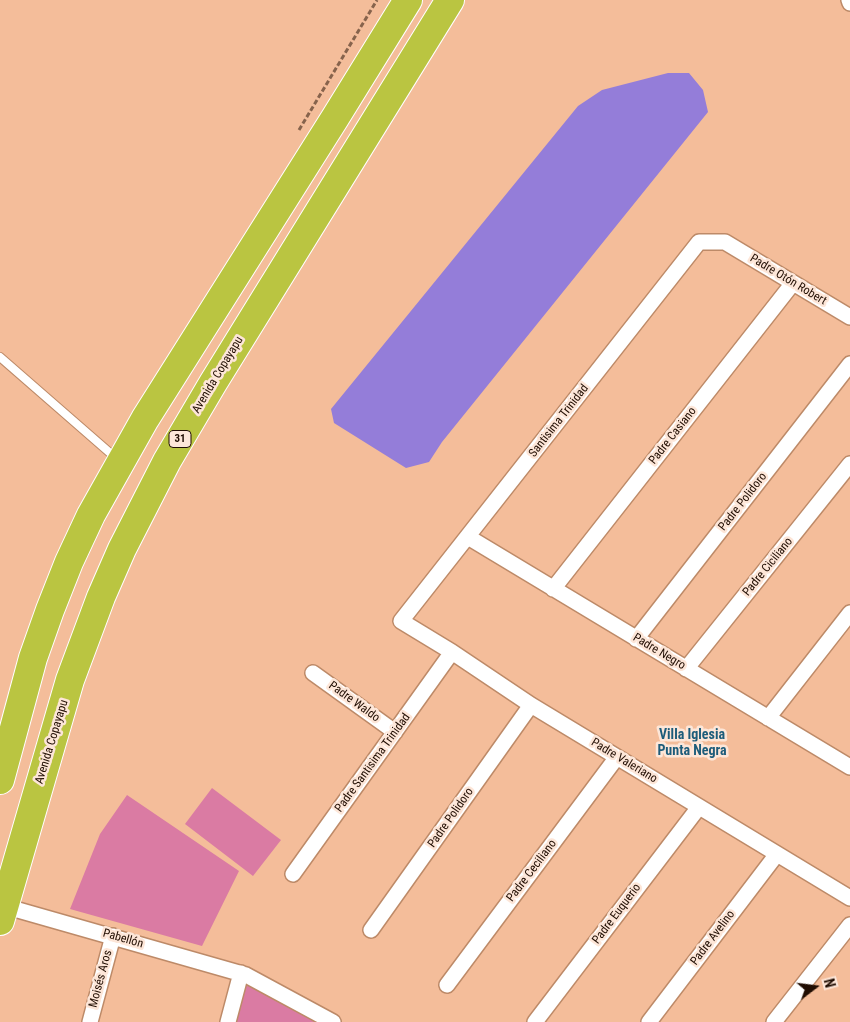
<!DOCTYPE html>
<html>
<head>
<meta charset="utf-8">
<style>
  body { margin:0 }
  #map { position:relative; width:850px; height:1022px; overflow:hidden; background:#f4bd9a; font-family:"Roboto Condensed",sans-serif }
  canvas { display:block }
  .north { position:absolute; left:790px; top:962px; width:50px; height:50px; -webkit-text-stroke:4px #fde6d8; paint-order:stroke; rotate:75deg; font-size:14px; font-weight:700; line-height:20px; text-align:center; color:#200d02 }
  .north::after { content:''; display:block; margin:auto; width:18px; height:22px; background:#200d02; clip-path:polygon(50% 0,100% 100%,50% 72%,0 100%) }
</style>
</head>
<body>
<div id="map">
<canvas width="850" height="1022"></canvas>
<div class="north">N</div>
</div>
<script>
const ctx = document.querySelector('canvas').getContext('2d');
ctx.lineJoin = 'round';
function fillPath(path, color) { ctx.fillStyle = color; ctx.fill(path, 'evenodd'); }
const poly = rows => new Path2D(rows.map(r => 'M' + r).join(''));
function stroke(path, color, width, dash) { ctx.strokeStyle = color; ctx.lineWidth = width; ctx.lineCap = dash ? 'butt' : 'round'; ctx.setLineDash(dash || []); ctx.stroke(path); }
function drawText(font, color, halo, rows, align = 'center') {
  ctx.font = font + ' "Roboto Condensed",sans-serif'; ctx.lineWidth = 5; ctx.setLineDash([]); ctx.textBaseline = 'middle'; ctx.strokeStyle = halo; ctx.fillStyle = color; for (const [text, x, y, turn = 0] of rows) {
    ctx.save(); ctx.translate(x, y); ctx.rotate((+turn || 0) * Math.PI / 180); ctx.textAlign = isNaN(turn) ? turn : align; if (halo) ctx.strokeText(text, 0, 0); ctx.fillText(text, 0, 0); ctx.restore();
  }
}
fillPath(poly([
  [212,788,281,840,253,876,185,824],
  [127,795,239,871,202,946,70,909,100,834],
  [246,975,333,1022,228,1022]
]), '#da7ba3');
fillPath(poly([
  [668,73,689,73,703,90,708,112,442,442,429,462,406,468,334,423,331,409,578,106,602,90]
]), '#947dd9');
const lane = poly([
  [0,357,117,459]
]);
const street = poly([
  [849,0,850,3],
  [850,317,725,242,699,242,401,621,452,652,531,705,850,898],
  [468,537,850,767],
  [553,589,793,283],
  [636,639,850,364],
  [686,669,850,464],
  [313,673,395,732],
  [768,718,850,613],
  [293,874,452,652],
  [4,906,246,975,333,1022],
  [371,930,531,705],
  [447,985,617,757],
  [90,1022,113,936],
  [228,1022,241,973],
  [535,1022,699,807],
  [649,1022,777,854],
  [774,1022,850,925]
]);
const highway = poly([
  [0,780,33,658,50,610,69,562,91,515,145,419,335,118,408,0],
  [0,921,70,680,101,597,122,549,167,461,213,383,450,0]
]);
stroke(lane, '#bd8a68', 10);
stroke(street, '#bd8a68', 18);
stroke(highway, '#fff', 30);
stroke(poly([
  [299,130,377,0]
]), '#87634c', 3, [5, 2.5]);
stroke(lane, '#fff', 8);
stroke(street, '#fff', 15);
stroke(highway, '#bac541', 28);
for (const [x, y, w] of [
  [180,439,22]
]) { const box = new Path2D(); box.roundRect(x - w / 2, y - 8.5, w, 17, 4); ctx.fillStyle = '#fde6d8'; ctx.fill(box); stroke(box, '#200d02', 1); }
drawText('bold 11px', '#200d02', null, [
  ["31",180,439]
]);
drawText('12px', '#200d02', '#fde6d8', [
  ["Padre Otón Robert",788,280,31],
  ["Avenida Copayapu",218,375,-59],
  ["Santisima Trinidad",559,421,-52],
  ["Padre Casiano",673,436,-52],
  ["Padre Polidoro",743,502,-52],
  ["Padre Ciciliano",768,567,-51],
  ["Padre Negro",659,652,31],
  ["Padre Waldo",354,702,36],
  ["Avenida Copayapu",52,742,-73],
  ["Padre Valeriano",624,761,31],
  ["Padre Santisima Trinidad",373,763,-54],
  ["Padre Polidoro",451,818,-55],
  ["Padre Ceciliano",532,871,-53],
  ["Padre Euquerio",617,914,-53],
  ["Padre Avelino",713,938,-53],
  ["Pabellón",123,939,16],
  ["Moisés Aros",101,979,-75]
]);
drawText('bold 14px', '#1d5c7a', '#fde6d8', [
  ["Villa Iglesia",692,735],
  ["Punta Negra",692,751]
]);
</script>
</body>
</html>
